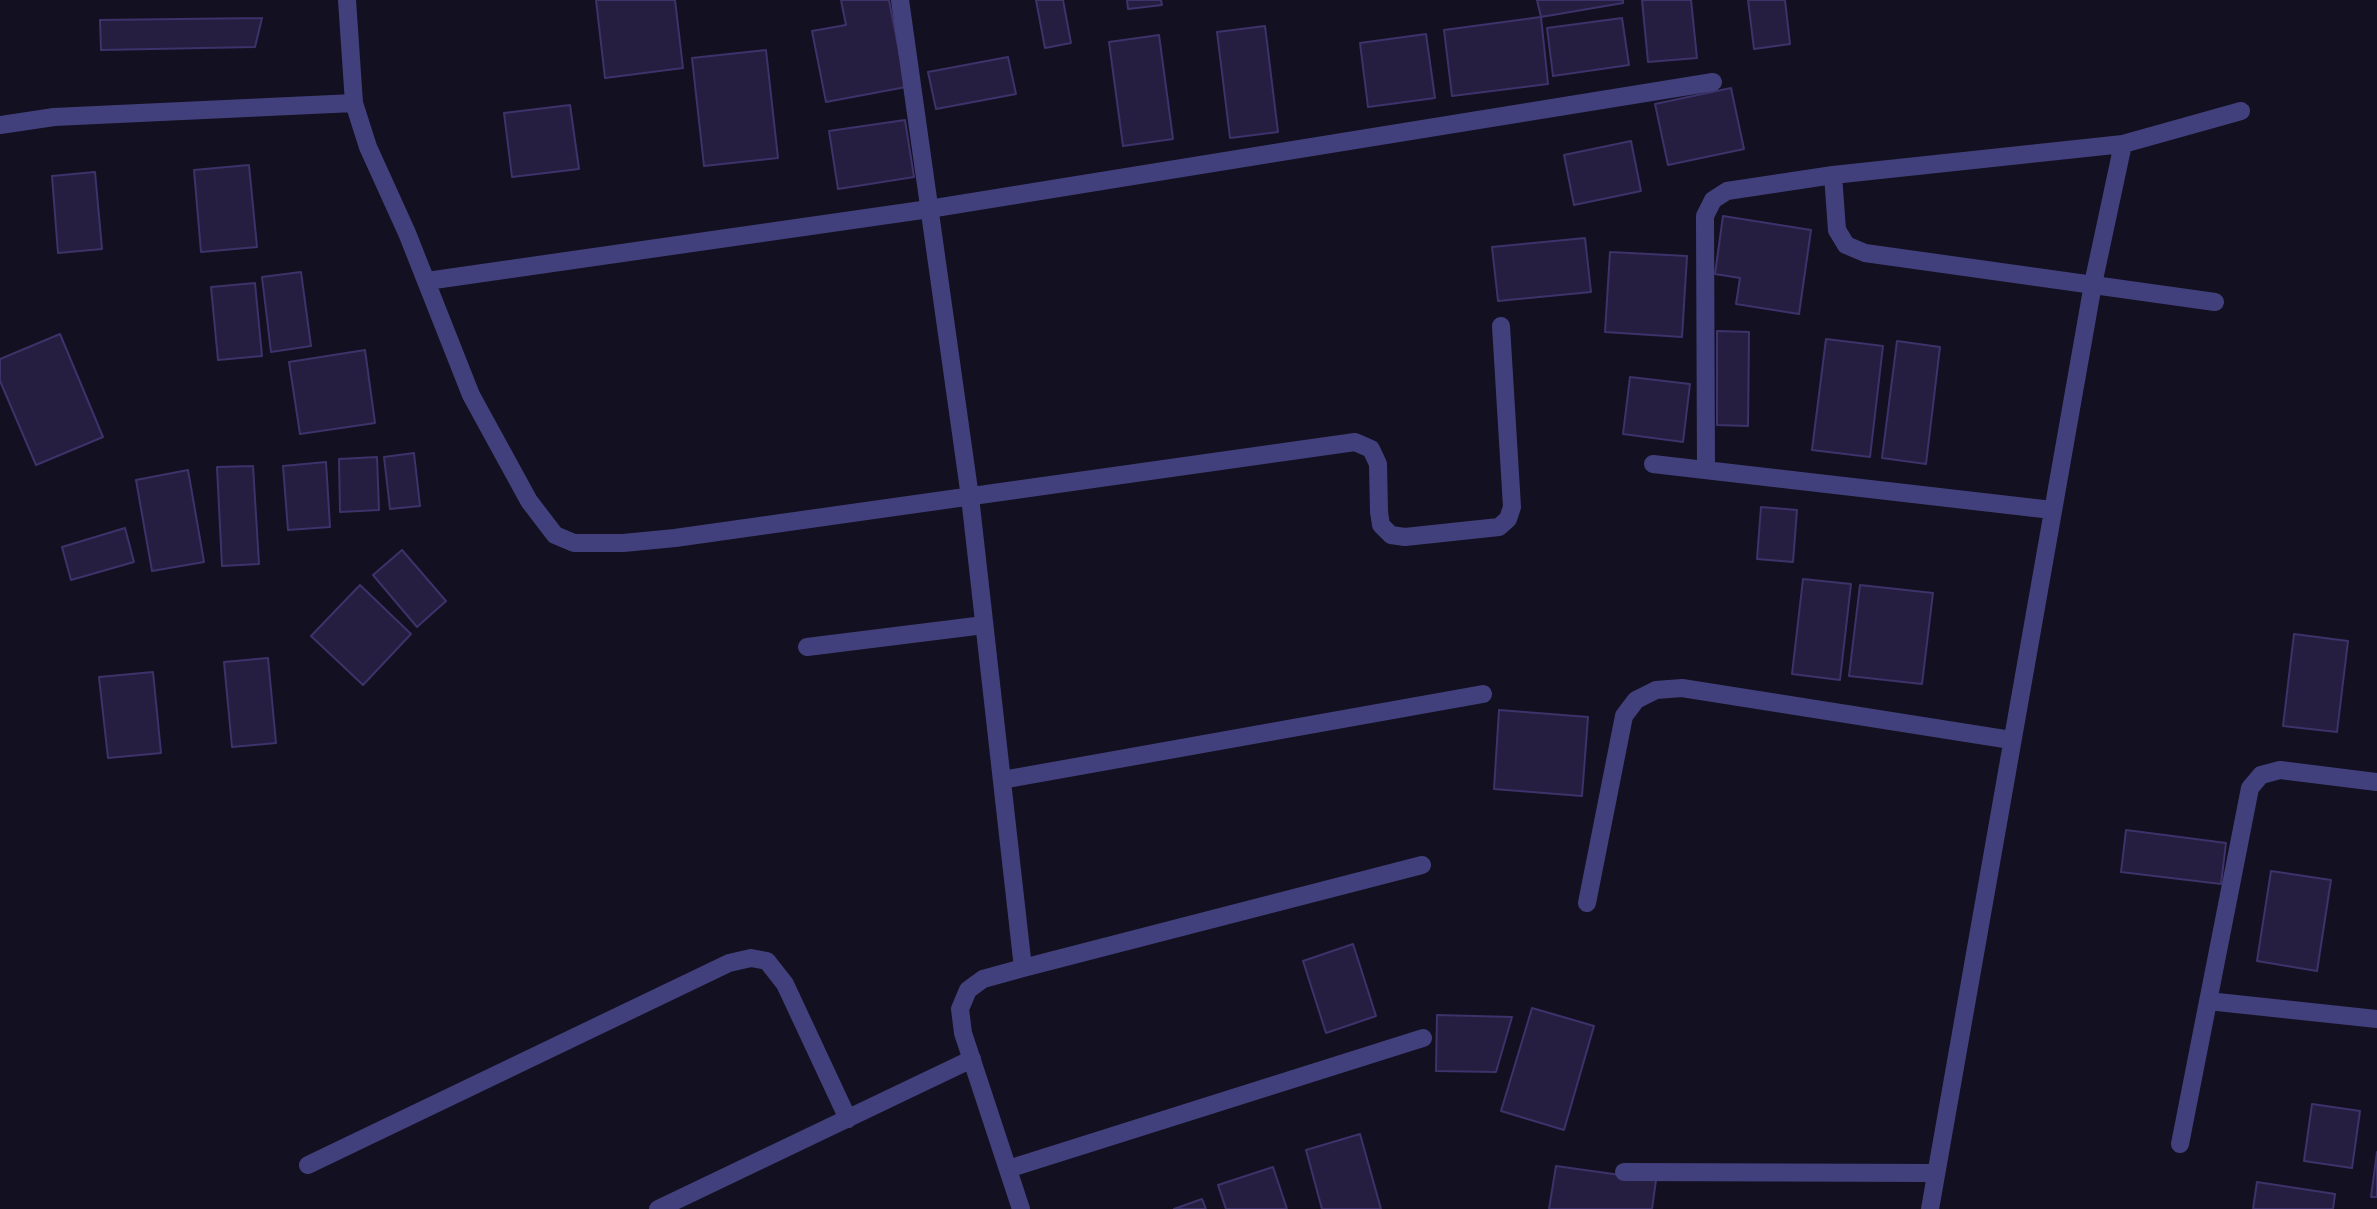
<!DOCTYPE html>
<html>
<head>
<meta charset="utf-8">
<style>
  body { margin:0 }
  canvas { display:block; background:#131021 }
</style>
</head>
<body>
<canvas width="2377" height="1209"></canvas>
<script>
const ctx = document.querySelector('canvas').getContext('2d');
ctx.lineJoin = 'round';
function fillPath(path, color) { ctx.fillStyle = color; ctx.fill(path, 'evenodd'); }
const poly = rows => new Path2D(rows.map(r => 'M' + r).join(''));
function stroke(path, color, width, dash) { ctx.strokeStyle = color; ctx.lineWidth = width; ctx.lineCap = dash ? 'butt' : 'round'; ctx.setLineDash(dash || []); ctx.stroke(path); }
const building = poly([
  [596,0,675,0,683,68,605,78,596,0],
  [841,0,889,0,906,87,826,102,812,31,846,25,841,0],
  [1036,0,1063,0,1071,43,1045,48,1036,0],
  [1127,0,1161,0,1162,5,1128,9,1127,0],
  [1537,0,1623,0,1623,3,1541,17,1537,0],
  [1642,0,1691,0,1697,58,1648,62,1642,0],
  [1748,0,1785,0,1790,44,1754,49,1748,0],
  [1541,17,1548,84,1452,96,1444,30,1541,17],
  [262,18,255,47,101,50,100,20,262,18],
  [1622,18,1629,65,1553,76,1547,28,1622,18],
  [1265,26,1278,132,1230,138,1217,32,1265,26],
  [1426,34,1435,98,1368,107,1360,43,1426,34],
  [1159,35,1173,139,1123,146,1109,42,1159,35],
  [766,50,778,158,704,166,692,58,766,50],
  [1008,57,1016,94,936,109,928,72,1008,57],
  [1731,88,1744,149,1668,165,1655,104,1731,88],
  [570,105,579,169,512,177,504,113,570,105],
  [905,120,914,177,838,189,829,131,905,120],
  [1631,141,1641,191,1574,205,1564,155,1631,141],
  [249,165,257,247,201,252,194,170,249,165],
  [95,172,102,249,58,253,52,176,95,172],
  [1723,216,1811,230,1799,314,1736,304,1740,278,1715,274,1723,216],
  [1585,238,1591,292,1498,301,1492,247,1585,238],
  [1610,252,1687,256,1682,337,1605,332,1610,252],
  [301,272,311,346,271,352,262,277,301,272],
  [255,283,262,356,218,360,211,287,255,283],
  [1717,331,1749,332,1748,426,1717,425,1717,331],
  [60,334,103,437,36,465,0,381,0,359,60,334],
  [1826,339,1883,346,1870,457,1812,450,1826,339],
  [1897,341,1940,347,1926,464,1882,458,1897,341],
  [365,350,375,423,300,434,289,362,365,350],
  [1630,377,1690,384,1683,442,1623,434,1630,377],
  [414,453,420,506,390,509,384,457,414,453],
  [377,457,379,510,340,512,339,459,377,457],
  [326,462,330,527,288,530,283,466,326,462],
  [253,466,259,564,222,566,217,467,253,466],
  [188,470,204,562,152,571,136,480,188,470],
  [1761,507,1797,510,1793,562,1757,559,1761,507],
  [125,528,134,562,71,580,62,547,125,528],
  [402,550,446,601,417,627,373,575,402,550],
  [1803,579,1851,584,1840,680,1792,674,1803,579],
  [360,585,411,634,363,685,311,636,360,585],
  [1860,585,1933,593,1922,684,1849,676,1860,585],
  [2294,634,2348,641,2337,732,2283,726,2294,634],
  [268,658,276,743,232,747,224,662,268,658],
  [153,672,161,753,108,758,99,677,153,672],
  [1499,710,1588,717,1582,796,1494,789,1499,710],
  [2126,830,2226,843,2221,884,2121,872,2126,830],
  [2271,871,2331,880,2317,971,2257,961,2271,871],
  [1353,944,1376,1016,1326,1033,1303,961,1353,944],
  [1532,1008,1594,1026,1564,1130,1501,1111,1532,1008],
  [1437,1015,1512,1017,1496,1072,1436,1071,1437,1015],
  [2312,1104,2360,1111,2352,1168,2304,1161,2312,1104],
  [1360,1134,1381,1209,1322,1209,1306,1150,1360,1134],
  [2377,1152,2377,1197,2371,1197,2377,1152],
  [1556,1166,1656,1180,1652,1209,1549,1209,1556,1166],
  [1273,1167,1287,1209,1226,1209,1218,1185,1273,1167],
  [2257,1182,2335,1194,2333,1209,2253,1209,2257,1182],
  [1202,1199,1206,1209,1174,1209,1202,1199]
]);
fillPath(building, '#251e40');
stroke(building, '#3d326a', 2);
stroke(poly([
  [347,0,354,103,368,147,407,233,471,395,529,501,555,535,574,543,623,543,675,538,1355,442,1371,449,1378,464,1379,512,1381,525,1391,535,1405,537,1499,527,1508,519,1512,507,1501,326],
  [900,0,970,497,1023,968,983,979,968,990,960,1009,963,1033,1021,1209],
  [0,125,54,117,354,103],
  [1833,175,1837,230,1846,245,1865,253,2215,302],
  [427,281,929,209,1713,82],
  [1653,464,2052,510],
  [1706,470,1705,216,1713,200,1727,191,1833,175,2123,144,2241,111],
  [807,647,984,625],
  [1002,780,1483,694],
  [1587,903,1624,716,1636,700,1656,690,1682,688,2011,740],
  [1023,968,1422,865],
  [2208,1001,2377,1019],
  [2180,1144,2250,788,2261,775,2280,770,2377,782],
  [308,1165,729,963,751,958,767,961,785,984,848,1119],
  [1008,1169,1423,1038],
  [1624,1172,1936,1173],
  [658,1209,972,1059],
  [1930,1209,2093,284,2123,144]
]), '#42407c', 18);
</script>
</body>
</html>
